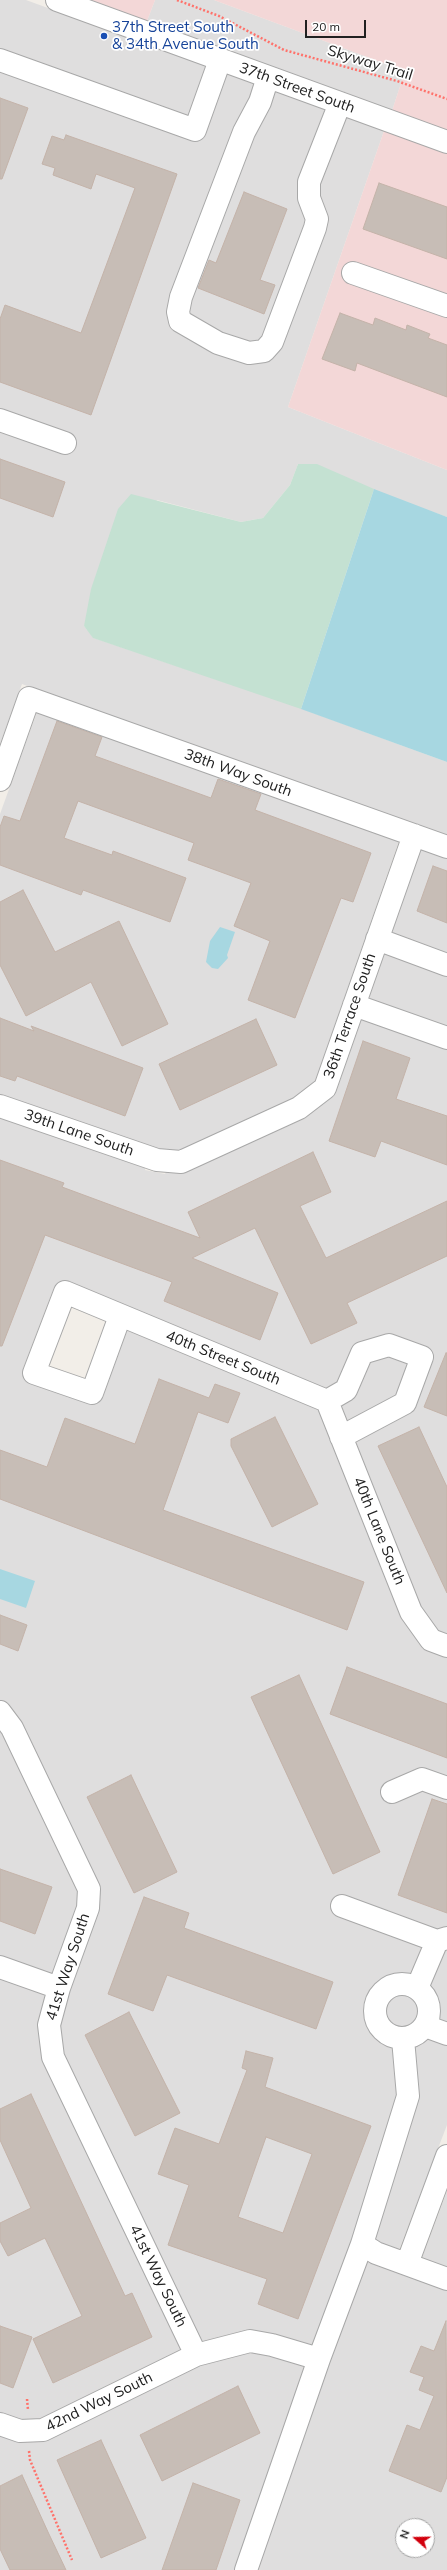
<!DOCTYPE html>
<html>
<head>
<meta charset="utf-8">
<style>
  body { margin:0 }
  #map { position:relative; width:447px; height:2570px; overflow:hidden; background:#f2eee8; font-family:Mulish,sans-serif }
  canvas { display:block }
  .north { position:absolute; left:395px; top:2518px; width:40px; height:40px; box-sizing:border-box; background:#fff; border:1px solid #a6a6a6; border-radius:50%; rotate:290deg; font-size:11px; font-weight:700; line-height:16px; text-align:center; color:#212121 }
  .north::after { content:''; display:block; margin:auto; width:14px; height:18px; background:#d2000d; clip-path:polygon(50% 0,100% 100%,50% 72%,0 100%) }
  .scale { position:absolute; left:305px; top:20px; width:61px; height:18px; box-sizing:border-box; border:2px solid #212121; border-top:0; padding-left:5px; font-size:12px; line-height:14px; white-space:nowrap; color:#212121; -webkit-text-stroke:3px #fff; paint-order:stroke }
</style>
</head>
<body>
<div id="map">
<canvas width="447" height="2570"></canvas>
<div class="north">N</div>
<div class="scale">20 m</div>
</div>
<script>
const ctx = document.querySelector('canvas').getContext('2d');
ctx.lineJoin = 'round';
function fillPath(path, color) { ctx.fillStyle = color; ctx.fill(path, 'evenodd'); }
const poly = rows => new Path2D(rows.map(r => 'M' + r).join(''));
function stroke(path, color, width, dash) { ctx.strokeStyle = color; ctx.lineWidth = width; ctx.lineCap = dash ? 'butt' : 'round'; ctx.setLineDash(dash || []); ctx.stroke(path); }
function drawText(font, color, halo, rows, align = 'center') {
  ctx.font = font + ' Mulish,sans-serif'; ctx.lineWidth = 3.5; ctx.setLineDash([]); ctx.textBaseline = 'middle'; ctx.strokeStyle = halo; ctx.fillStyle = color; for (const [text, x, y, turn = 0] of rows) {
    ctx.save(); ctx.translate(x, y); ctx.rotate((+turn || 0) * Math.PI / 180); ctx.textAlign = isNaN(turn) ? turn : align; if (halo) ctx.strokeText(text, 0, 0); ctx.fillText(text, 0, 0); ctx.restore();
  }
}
fillPath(poly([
  [0,0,26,0,384,131,288,407,447,470,447,517,298,464,290,485,263,518,241,522,157,500,84,626,94,638,289,704,447,762,447,836,22,684,0,744],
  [155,0,214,0,405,71,392,111,147,21],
  [37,712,399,841,315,1082,292,1099,178,1151,159,1150,0,1095,0,814],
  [421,849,447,859,447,1635,438,1632,421,1607,340,1402,327,1390,69,1283,54,1288,23,1369,31,1383,89,1403,103,1397,127,1330,318,1409,400,1615,421,1645,447,1657,447,2125,399,2250,362,2260,447,2291,447,2570,0,2570,0,1117,145,1168,145,1170,165,1174,166,1172,186,1172,305,1118,336,1092],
  [403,2526,427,2526,427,2550,403,2550],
  [447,2191,447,2268,422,2258]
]), '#dfdede');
fillPath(poly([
  [88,0,155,0,147,21],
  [214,0,447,0,447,131,392,111,405,71],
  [384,131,447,153,447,470,288,407]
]), '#f3d7d7');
fillPath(poly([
  [298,464,317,464,374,489,301,709,93,638,84,626,91,589,118,509,131,494,241,522,263,518,290,485]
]), '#c4e1d2');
fillPath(poly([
  [374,489,447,517,447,762,301,709],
  [220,927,235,932,227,955,228,958,218,969,212,968,206,962,210,941],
  [0,1569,35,1581,26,1608,0,1599]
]), '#a7d7e1');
const building = poly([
  [0,98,28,108,2,179,0,179,0,98],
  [66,135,177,174,91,415,0,382,0,319,5,305,81,333,135,188,96,174,91,189,53,175,55,168,42,164,52,136,64,140,66,135],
  [379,183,447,207,447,259,363,229,379,183],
  [244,192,287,209,260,280,275,285,264,314,198,288,209,260,216,263,244,192],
  [340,313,373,325,375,318,406,330,407,325,430,334,428,338,447,345,447,397,357,363,355,371,322,359,340,313],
  [0,459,65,482,53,517,0,498,0,459],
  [57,721,102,737,95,756,211,798,218,779,261,794,255,810,371,853,353,902,341,898,295,1018,248,1000,270,941,234,926,251,883,188,860,194,843,78,801,64,838,112,855,113,851,186,878,170,922,83,890,81,895,0,865,0,827,4,816,20,821,57,721],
  [433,866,447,871,447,923,417,911,433,866],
  [23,890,55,952,119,921,168,1024,122,1046,91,982,26,1016,0,965,0,902,23,890],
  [0,1018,34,1031,31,1026,143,1068,125,1116,17,1076,15,1081,0,1076,0,1018],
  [256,1019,277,1065,180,1110,159,1064,256,1019],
  [363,1041,410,1058,396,1099,447,1116,447,1165,381,1141,375,1157,329,1141,363,1041],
  [313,1152,331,1192,300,1206,326,1258,447,1201,447,1256,347,1303,357,1323,311,1344,255,1228,192,1258,278,1293,260,1340,164,1301,172,1282,45,1235,2,1346,0,1346,0,1160,64,1183,62,1187,200,1238,188,1212,313,1152],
  [446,1353,447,1353,447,1416,424,1407,446,1353],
  [159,1379,209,1398,215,1384,240,1393,228,1423,198,1412,163,1510,364,1582,347,1630,0,1499,0,1450,47,1467,65,1418,135,1444,159,1379],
  [275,1417,318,1504,272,1527,231,1446,231,1439,275,1417],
  [419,1427,447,1487,447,1593,378,1446,419,1427],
  [0,1615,27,1625,18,1651,0,1644,0,1615],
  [347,1667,447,1704,447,1758,330,1714,347,1667],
  [299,1675,380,1852,333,1874,251,1697,299,1675],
  [131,1775,177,1872,134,1893,87,1797,131,1775],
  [432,1799,447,1804,447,1913,398,1895,432,1799],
  [0,1869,52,1887,35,1934,0,1921,0,1869],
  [144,1897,189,1913,184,1928,333,1982,316,2029,167,1975,153,2011,108,1994,144,1897],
  [129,2012,180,2113,135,2136,85,2035,129,2012],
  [246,2051,273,2058,265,2087,371,2126,298,2319,258,2304,267,2279,168,2245,189,2185,158,2174,175,2128,219,2144,247,2070,242,2068,246,2051],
  [266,2137,312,2154,283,2233,238,2217,266,2137],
  [31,2094,125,2296,132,2293,152,2337,53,2383,33,2339,82,2316,45,2238,8,2256,0,2241,0,2223,31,2208,0,2140,0,2109,31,2094],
  [446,2321,447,2477,441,2492,389,2471,407,2425,420,2430,434,2396,419,2390,424,2377,410,2372,421,2346,434,2351,446,2321],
  [0,2326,32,2337,13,2388,0,2383,0,2326],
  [238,2386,260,2433,162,2481,140,2435,238,2386],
  [101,2440,146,2538,101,2558,57,2460,101,2440],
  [22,2475,48,2532,66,2570,10,2570,0,2549,0,2486,22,2475],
  [193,2483,240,2500,216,2570,162,2570,193,2483]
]);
fillPath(building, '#c7bdb6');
stroke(building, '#c4b3a9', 1);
const minor = poly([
  [57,0,447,142],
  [0,60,195,130,220,60],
  [268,77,260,102,244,132,181,297,178,312,180,321,218,343,249,353,264,351,272,342,315,228,317,219,309,198,309,182,340,103],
  [353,273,447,306],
  [0,420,65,443],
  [0,780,29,698,447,847],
  [377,939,447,965],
  [354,1005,447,1038],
  [0,1106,157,1160,181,1162,299,1108,325,1088,414,835],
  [120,1316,92,1393,34,1373,65,1292,327,1401],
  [327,1401,411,1612,431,1640,447,1646],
  [327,1401,346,1390,362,1353,389,1345,422,1357,405,1403,341,1437],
  [0,1712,12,1728,89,1889,88,1908,59,1988,49,2025,53,2057,196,2355],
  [392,1792,422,1779,447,1788],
  [342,1906,437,1941],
  [0,1967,59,1988],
  '375 2011a27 27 0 1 1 54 0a27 27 0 1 1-54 0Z',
  [417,1988,437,1941,447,1938],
  [425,2026,447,2034],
  [362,2244,376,2253,447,2279],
  [407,2264,447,2156],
  [0,2424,20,2431,43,2430,196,2355,250,2341,272,2345,319,2359],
  [246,2570,319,2359,362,2244,408,2096,403,2039]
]);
stroke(minor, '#a8a8a8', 24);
stroke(poly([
  [177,0,219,16,284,50,397,81,447,99],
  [27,2399,28,2410],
  [29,2451,30,2460,72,2560]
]), '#ff726b', 2.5, [2, 2]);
stroke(minor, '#fff', 22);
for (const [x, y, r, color] of [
  [104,36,4,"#1a4fb4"]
]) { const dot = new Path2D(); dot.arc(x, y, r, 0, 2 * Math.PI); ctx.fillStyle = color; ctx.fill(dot); stroke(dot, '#fff', 1.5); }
drawText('15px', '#164399', '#fff', [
  ["37th Street South",112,27],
  ["& 34th Avenue South",112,44]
], 'left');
drawText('15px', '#212121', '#fff', [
  ["Skyway Trail",370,63,17],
  ["37th Street South",297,88,20],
  ["38th Way South",238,773,20],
  ["36th Terrace South",350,1016,-71],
  ["39th Lane South",79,1133,19],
  ["40th Street South",223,1358,22],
  ["40th Lane South",379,1531,68],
  ["41st Way South",68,1967,-72],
  ["41st Way South",158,2276,64],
  ["42nd Way South",99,2402,-26]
]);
</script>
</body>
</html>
